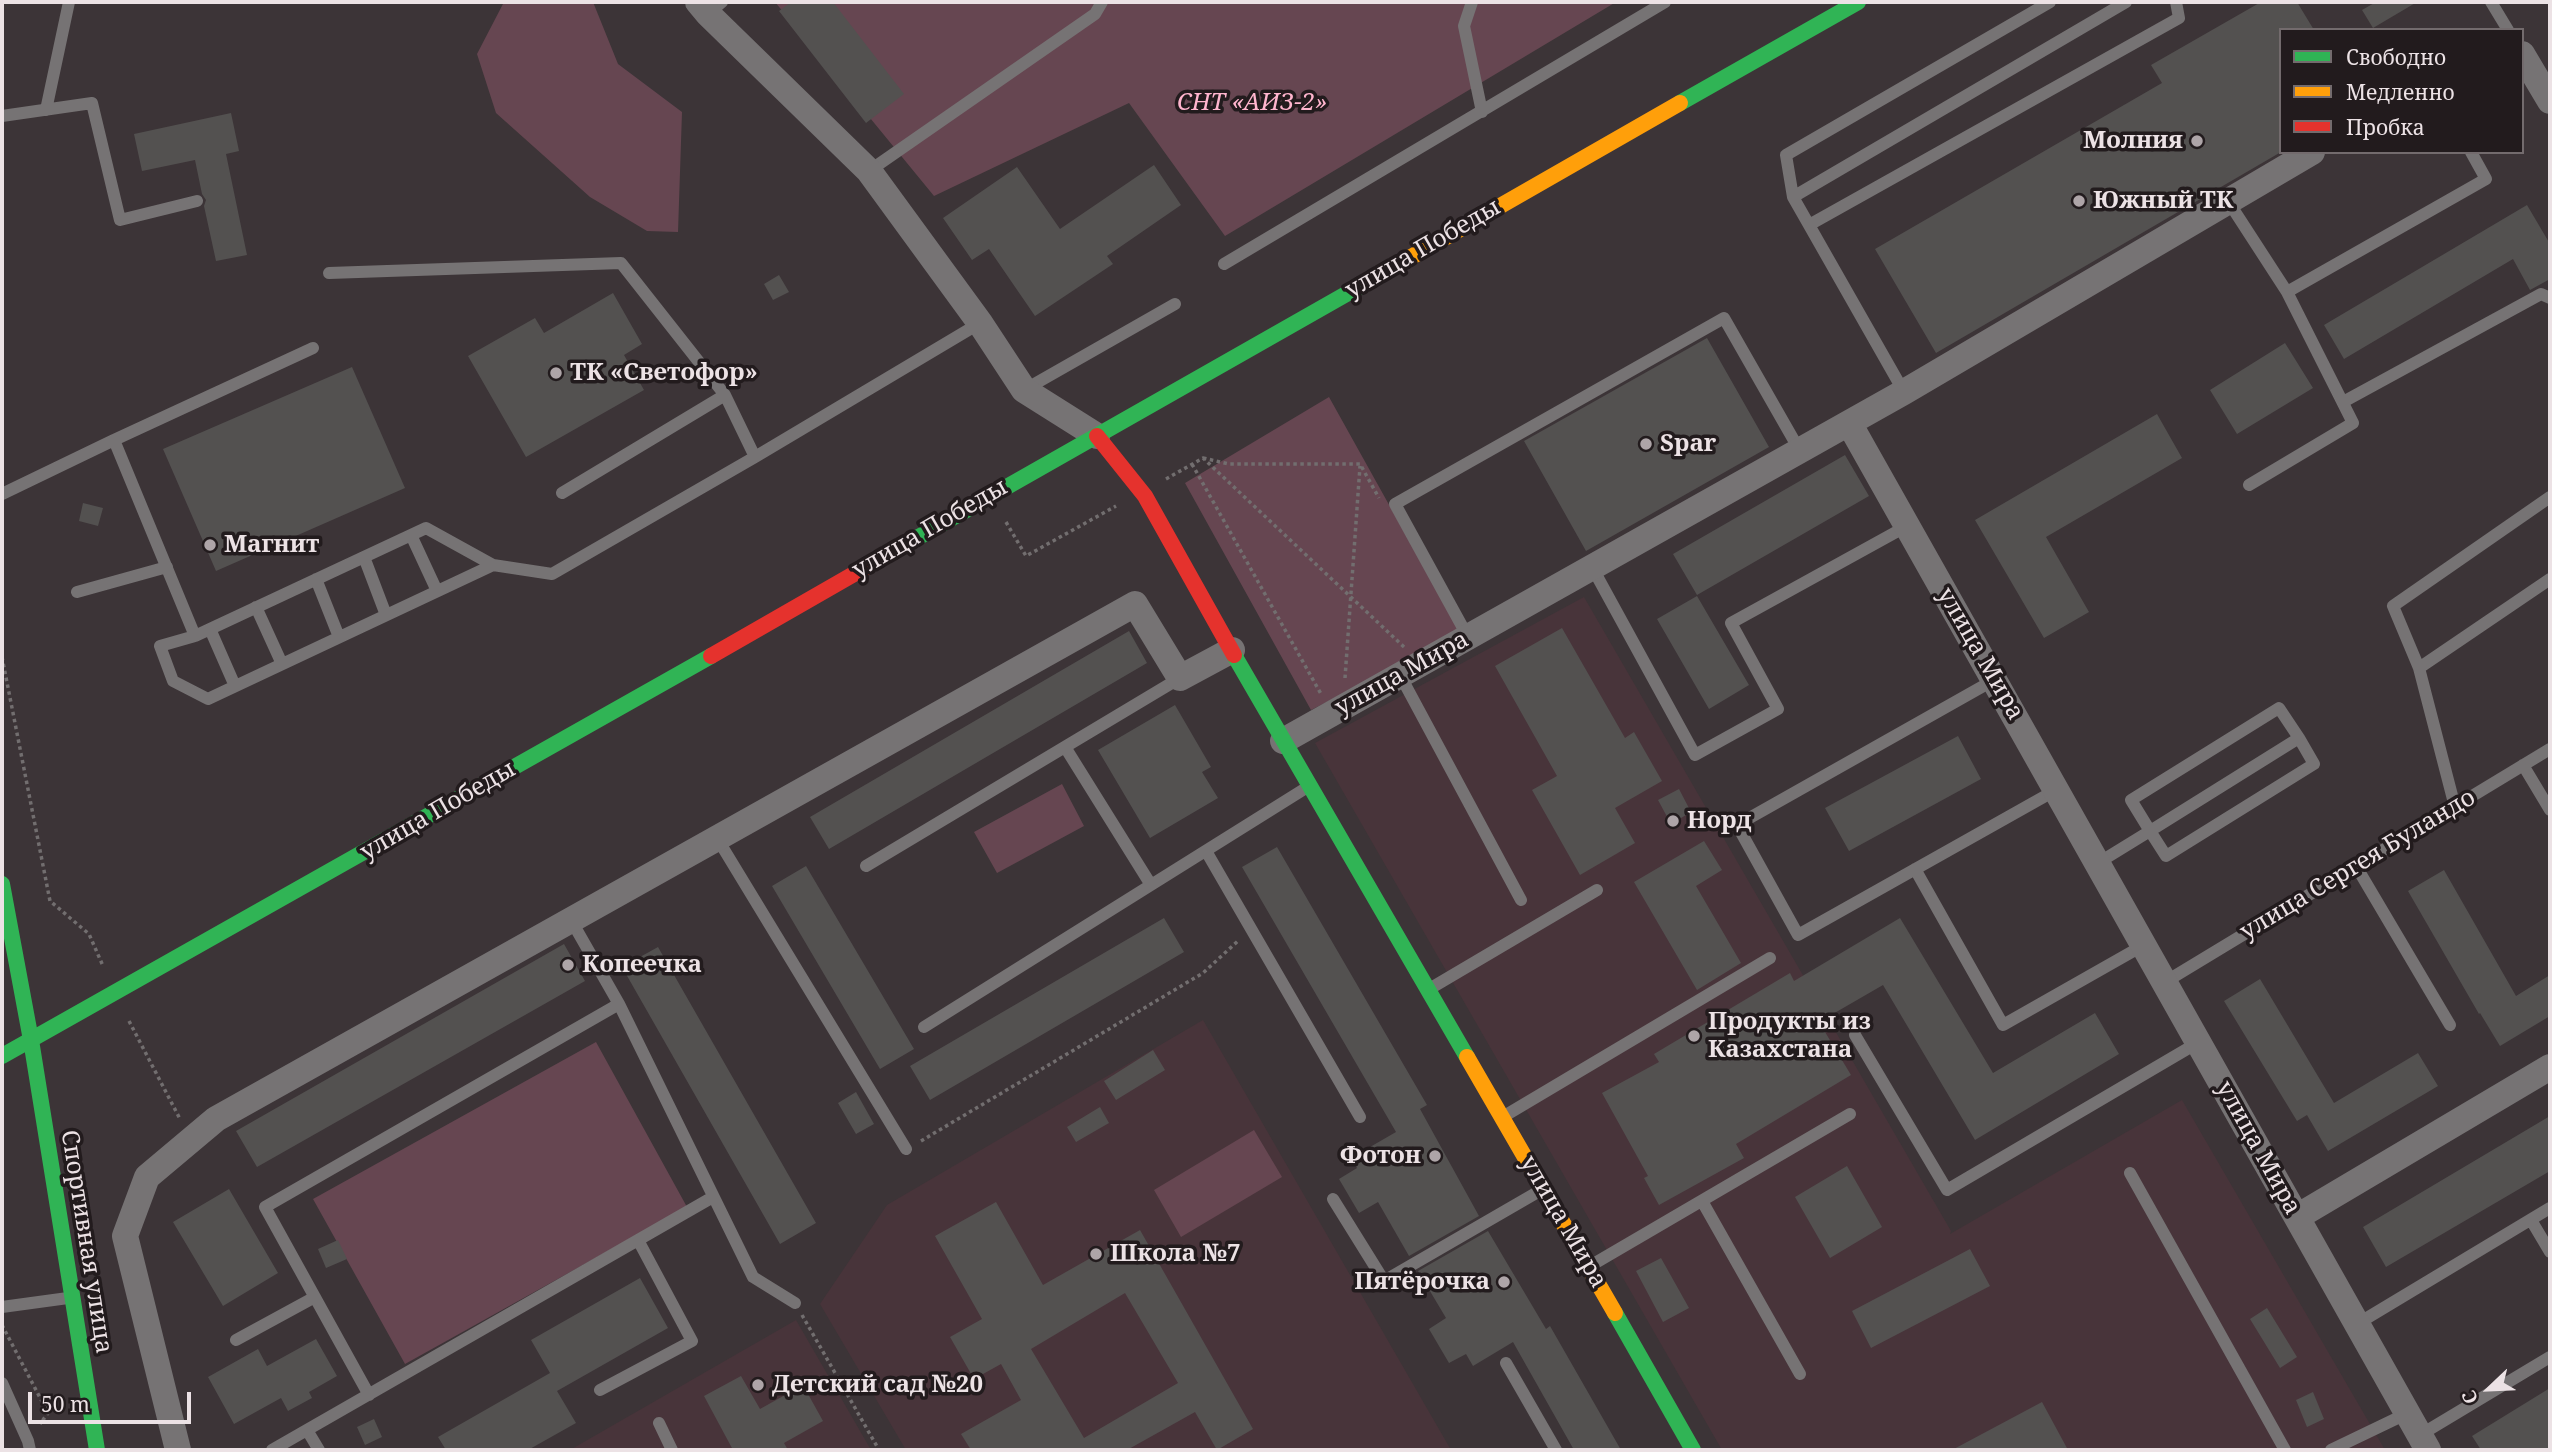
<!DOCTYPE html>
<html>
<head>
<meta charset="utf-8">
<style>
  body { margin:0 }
  #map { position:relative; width:2552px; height:1452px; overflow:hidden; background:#3c3437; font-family:"Noto Serif",serif }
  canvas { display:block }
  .frame { position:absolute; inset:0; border:4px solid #ece2e5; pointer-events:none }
  .legend { position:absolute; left:2279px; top:28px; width:245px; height:126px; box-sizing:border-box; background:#221b1d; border:2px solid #736b6d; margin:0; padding:9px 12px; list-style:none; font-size:21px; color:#ece2e5 }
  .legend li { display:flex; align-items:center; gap:14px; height:35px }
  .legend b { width:35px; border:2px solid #736b6d }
  .north { position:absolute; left:2454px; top:1354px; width:70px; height:70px; -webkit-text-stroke:5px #221b1d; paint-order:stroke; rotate:247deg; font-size:19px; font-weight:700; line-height:28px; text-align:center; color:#ece2e5 }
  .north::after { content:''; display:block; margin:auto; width:24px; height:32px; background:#ece2e5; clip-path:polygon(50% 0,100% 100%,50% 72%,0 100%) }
  .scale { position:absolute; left:28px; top:1392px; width:163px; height:32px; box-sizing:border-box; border:4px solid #ece2e5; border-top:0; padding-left:9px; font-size:21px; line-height:24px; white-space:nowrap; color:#ece2e5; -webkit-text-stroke:5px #221b1d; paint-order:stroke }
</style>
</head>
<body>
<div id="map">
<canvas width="2552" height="1452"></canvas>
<div class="frame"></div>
<ul class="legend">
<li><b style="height:9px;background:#30b455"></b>Свободно</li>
<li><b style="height:9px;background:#ff9f0a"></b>Медленно</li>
<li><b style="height:9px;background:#e5322d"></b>Пробка</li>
</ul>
<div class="north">С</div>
<div class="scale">50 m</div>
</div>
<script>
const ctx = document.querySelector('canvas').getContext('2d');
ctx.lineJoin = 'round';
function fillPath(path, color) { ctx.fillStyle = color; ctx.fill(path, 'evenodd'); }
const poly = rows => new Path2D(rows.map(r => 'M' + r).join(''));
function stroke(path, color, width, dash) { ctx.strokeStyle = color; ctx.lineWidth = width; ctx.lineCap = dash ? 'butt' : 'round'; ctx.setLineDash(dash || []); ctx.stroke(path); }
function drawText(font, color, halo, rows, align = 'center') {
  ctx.font = font + ' "Noto Serif",serif'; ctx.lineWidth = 7; ctx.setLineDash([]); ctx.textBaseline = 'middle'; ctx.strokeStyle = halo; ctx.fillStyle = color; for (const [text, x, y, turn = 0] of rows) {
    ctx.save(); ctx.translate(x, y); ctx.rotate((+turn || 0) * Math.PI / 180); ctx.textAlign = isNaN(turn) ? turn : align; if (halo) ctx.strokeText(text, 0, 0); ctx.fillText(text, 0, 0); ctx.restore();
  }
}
fillPath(poly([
  [1584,597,1951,1231,1950,1234,2182,1100,2385,1450,1722,1450,1315,743],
  [1203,1020,1451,1450,906,1450,820,1304,887,1205],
  [796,1320,871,1450,570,1450]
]), '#48343a');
fillPath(poly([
  [504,2,593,2,618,64,682,112,678,232,647,231,590,197,496,113,477,54],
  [775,2,1616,2,1225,236,1129,103,934,196],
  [1329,397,1461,634,1311,710,1185,483],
  [1062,784,1084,826,997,873,974,832],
  [596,1042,687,1207,405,1364,313,1199],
  [1254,1130,1282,1177,1181,1237,1154,1190]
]), '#664651');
fillPath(poly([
  [791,2,833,2,904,94,866,123,779,11],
  [2261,2,2297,2,2314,30,2281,30,2281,152,1936,353,1875,249,2162,83,2151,65],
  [2376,2,2417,2,2373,28,2362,10],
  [231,113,239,151,226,154,247,255,216,261,204,206,206,200,202,194,195,160,142,171,134,134],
  [1154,165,1181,205,1107,256,1113,264,1035,316,989,249,972,260,943,218,1017,167,1060,229],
  [2527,205,2550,244,2550,279,2530,290,2513,259,2344,359,2324,325],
  [779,275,789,292,773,300,764,284],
  [613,293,642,344,624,355,644,390,526,457,468,356,535,318,544,333],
  [1707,338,1769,447,1586,551,1524,441],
  [2285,343,2313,388,2237,434,2210,390],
  [352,367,405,488,216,571,163,449],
  [2157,414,2182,458,2046,537,2089,612,2044,638,1975,520],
  [1845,455,1869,496,1697,595,1673,554],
  [83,503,103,508,98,526,79,521],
  [1697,596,1749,685,1709,709,1657,619],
  [1562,628,1625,738,1634,732,1662,781,1615,808,1635,843,1580,875,1532,790,1557,776,1495,666],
  [1129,631,1147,663,829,849,810,817],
  [1175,705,1211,767,1202,772,1218,798,1150,838,1098,750],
  [1958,736,1981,779,1849,851,1825,808],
  [1679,789,1691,812,1671,824,1658,800],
  [1704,841,1722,870,1696,886,1741,963,1697,990,1634,882],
  [1277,847,1427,1105,1420,1109,1479,1216,1409,1256,1378,1202,1359,1213,1339,1179,1357,1168,1351,1158,1396,1132,1242,867],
  [806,866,914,1049,880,1069,772,886],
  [2444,870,2516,996,2550,975,2550,1016,2500,1046,2480,1013,2479,1014,2408,891],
  [1164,918,1184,952,930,1100,910,1066],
  [1900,918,1993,1073,2095,1013,2119,1054,1975,1140,1883,985,1819,1022,1851,1075,1736,1144,1744,1158,1659,1205,1644,1178,1648,1176,1602,1093,1659,1062,1654,1054,1790,973,1794,981],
  [564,944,585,981,257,1167,236,1131],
  [658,947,816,1223,780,1244,622,967],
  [2260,979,2334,1103,2418,1053,2438,1086,2328,1151,2307,1115,2297,1121,2224,1001],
  [1153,1050,1165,1070,1116,1100,1104,1081],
  [856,1092,874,1124,856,1134,838,1103],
  [1100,1107,1109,1123,1076,1142,1067,1127],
  [2550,1116,2550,1171,2386,1267,2363,1227],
  [1847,1166,1882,1227,1830,1258,1795,1197],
  [229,1189,278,1273,223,1306,173,1222],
  [996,1202,1043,1285,1140,1230,1253,1429,1217,1450,1195,1412,1127,1450,971,1450,961,1434,1021,1400,1001,1364,974,1379,950,1337,982,1319,935,1236],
  [1125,1293,1178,1383,1084,1438,1031,1349],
  [1488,1231,1546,1329,1550,1326,1621,1450,1574,1450,1513,1342,1473,1366,1466,1354,1449,1363,1429,1329,1446,1318,1418,1271],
  [338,1240,347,1259,326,1268,318,1249],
  [1970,1249,1990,1286,1871,1348,1852,1311],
  [1661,1258,1689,1308,1663,1322,1636,1271],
  [640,1278,668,1328,557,1391,576,1423,528,1450,446,1450,438,1437,550,1373,531,1340],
  [2267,1308,2297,1357,2280,1368,2250,1319],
  [316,1339,337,1376,309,1392,312,1398,288,1411,281,1398,234,1424,208,1377,258,1349,267,1366],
  [741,1376,760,1409,803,1385,823,1421,784,1443,788,1450,733,1450,704,1396],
  [2550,1388,2550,1450,2481,1450,2472,1436],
  [2313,1392,2324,1419,2307,1427,2296,1400],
  [2042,1402,2068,1450,1952,1450],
  [374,1419,382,1437,365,1445,357,1427]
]), '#535150');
stroke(poly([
  [1203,458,1229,464,1360,464,1379,498],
  [1192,464,1321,694],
  [1166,479,1203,458,1404,647],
  [1006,522,1026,556,1116,506],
  [2,657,50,901,89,934,103,966],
  [1345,678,1360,466],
  [129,1021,180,1119],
  [921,1141,1203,973,1239,940],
  [802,1315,879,1450],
  [2,1325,48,1413,40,1424]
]), '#726e6f', 3.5, [3.5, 3.5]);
stroke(poly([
  [1472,2,1464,26,1482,112],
  [2491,2,2508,30],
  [708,14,722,2],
  [46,110,69,2],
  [2,116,92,103,120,220,197,201],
  [869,171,1095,14,1102,2],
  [1793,197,2126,2],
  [2228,201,2287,292,2353,423,2249,485],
  [1809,225,1793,197,1786,155,2050,2],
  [1224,264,1665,2],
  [329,273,621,263,725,395],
  [2287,292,2486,179,2471,152],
  [1024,390,1175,304],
  [1904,392,1809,225,2179,18,2176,2],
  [2343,402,2541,294,2550,298],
  [114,440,313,348],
  [562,493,725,395,755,457],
  [2,494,114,440,195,636,426,528,493,565,552,574,755,457,980,323],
  [411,535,437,591],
  [364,557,386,615],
  [1592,567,1695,755,1778,709,1731,623,1907,526],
  [316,579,339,637],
  [77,592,167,567],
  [256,607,282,664],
  [210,629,235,686],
  [195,636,160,646,173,681,208,699,493,565],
  [1468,637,1395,504,1724,318,1800,451],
  [2419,668,2550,579],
  [1400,675,1521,900],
  [1994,680,1737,825,1798,935,2056,790],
  [1065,747,1151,885],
  [2523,765,2550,810],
  [2455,807,2419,668,2393,606,2550,497],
  [717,838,906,1149],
  [1206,851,1360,1117],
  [2098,863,2150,831,2299,738,2279,708,2131,800,2150,831,2166,856,2314,764,2299,738],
  [866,866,1180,678],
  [2356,866,2450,1025],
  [1915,869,2003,1025,2144,945],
  [2165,982,2550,749],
  [1431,988,1597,890],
  [619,1004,753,1277,795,1303],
  [924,1027,1306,788],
  [1855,1035,1947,1190,2199,1042],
  [1506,1115,1770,958],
  [2130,1173,2285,1450],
  [1333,1199,1384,1281,1543,1189],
  [1702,1201,1800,1374],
  [2531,1220,2550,1252],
  [1590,1266,1850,1114],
  [2,1307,68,1298],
  [2357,1324,2550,1208],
  [236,1340,315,1297],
  [1506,1363,1556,1450],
  [2,1383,28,1441,30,1450],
  [600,1390,692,1341,638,1240],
  [369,1395,265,1207,619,1004,571,920],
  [659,1423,672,1450],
  [307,1430,319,1450],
  [2420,1435,2550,1357],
  [272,1450,713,1197],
  [2331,1450,2408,1413]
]), '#767374', 12);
stroke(poly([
  [698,2,708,14,869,171,980,323,1024,390,1097,436],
  [2522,54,2550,101],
  [1849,423,2428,1450],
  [1283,741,1904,392,2312,152],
  [2297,1217,2550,1067],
  [178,1450,125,1236,147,1177,216,1119,1135,604,1180,678,1232,650]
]), '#767374', 26);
stroke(poly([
  [1680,103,1858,2],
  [894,551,1385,272],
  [1234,655,1467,1057],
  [2,884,31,1040,97,1450],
  [2,1056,711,656],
  [1615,1313,1693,1450]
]), '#30b455', 16);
stroke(poly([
  [1385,272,1680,103],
  [1467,1057,1615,1313]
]), '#ff9f0a', 16);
stroke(poly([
  [1097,436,1145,496,1234,655],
  [711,656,894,551]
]), '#e5322d', 16);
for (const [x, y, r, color] of [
  [2197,141,7,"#aea5a8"],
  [2079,201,7,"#aea5a8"],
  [556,373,7,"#aea5a8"],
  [1646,444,7,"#aea5a8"],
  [210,545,7,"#aea5a8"],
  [1673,821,7,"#aea5a8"],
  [568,965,7,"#aea5a8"],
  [1694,1036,7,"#aea5a8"],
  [1435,1156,7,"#aea5a8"],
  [1096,1254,7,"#aea5a8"],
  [1504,1282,7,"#aea5a8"],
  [758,1385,7,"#aea5a8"]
]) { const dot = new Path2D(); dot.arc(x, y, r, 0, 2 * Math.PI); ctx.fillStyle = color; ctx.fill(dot); stroke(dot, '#221b1d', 2.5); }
drawText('italic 24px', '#ffb5ce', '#221b1d', [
  ["СНТ «АИЗ-2»",1252,103]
]);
drawText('bold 24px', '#ece2e5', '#221b1d', [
  ["Молния",2183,141,"right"],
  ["Южный ТК",2093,201],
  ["ТК «Светофор»",570,373],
  ["Spar",1660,444],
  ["Магнит",224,545],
  ["Норд",1687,821],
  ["Копеечка",582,965],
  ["Продукты из",1708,1022],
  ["Казахстана",1708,1050],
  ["Фотон",1421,1156,"right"],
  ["Школа №7",1110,1254],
  ["Пятёрочка",1490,1282,"right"],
  ["Детский сад №20",772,1385]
], 'left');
drawText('24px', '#ece2e5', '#221b1d', [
  ["улица Победы",1423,249,-30],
  ["улица Победы",930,529,-30],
  ["улица Мира",1980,654,60],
  ["улица Мира",1402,674,-29],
  ["улица Победы",438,811,-30],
  ["улица Сергея Буландо",2358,865,-31],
  ["улица Мира",2258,1148,61],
  ["улица Мира",1563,1222,60],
  ["Спортивная улица",86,1242,81]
]);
</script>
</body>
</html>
